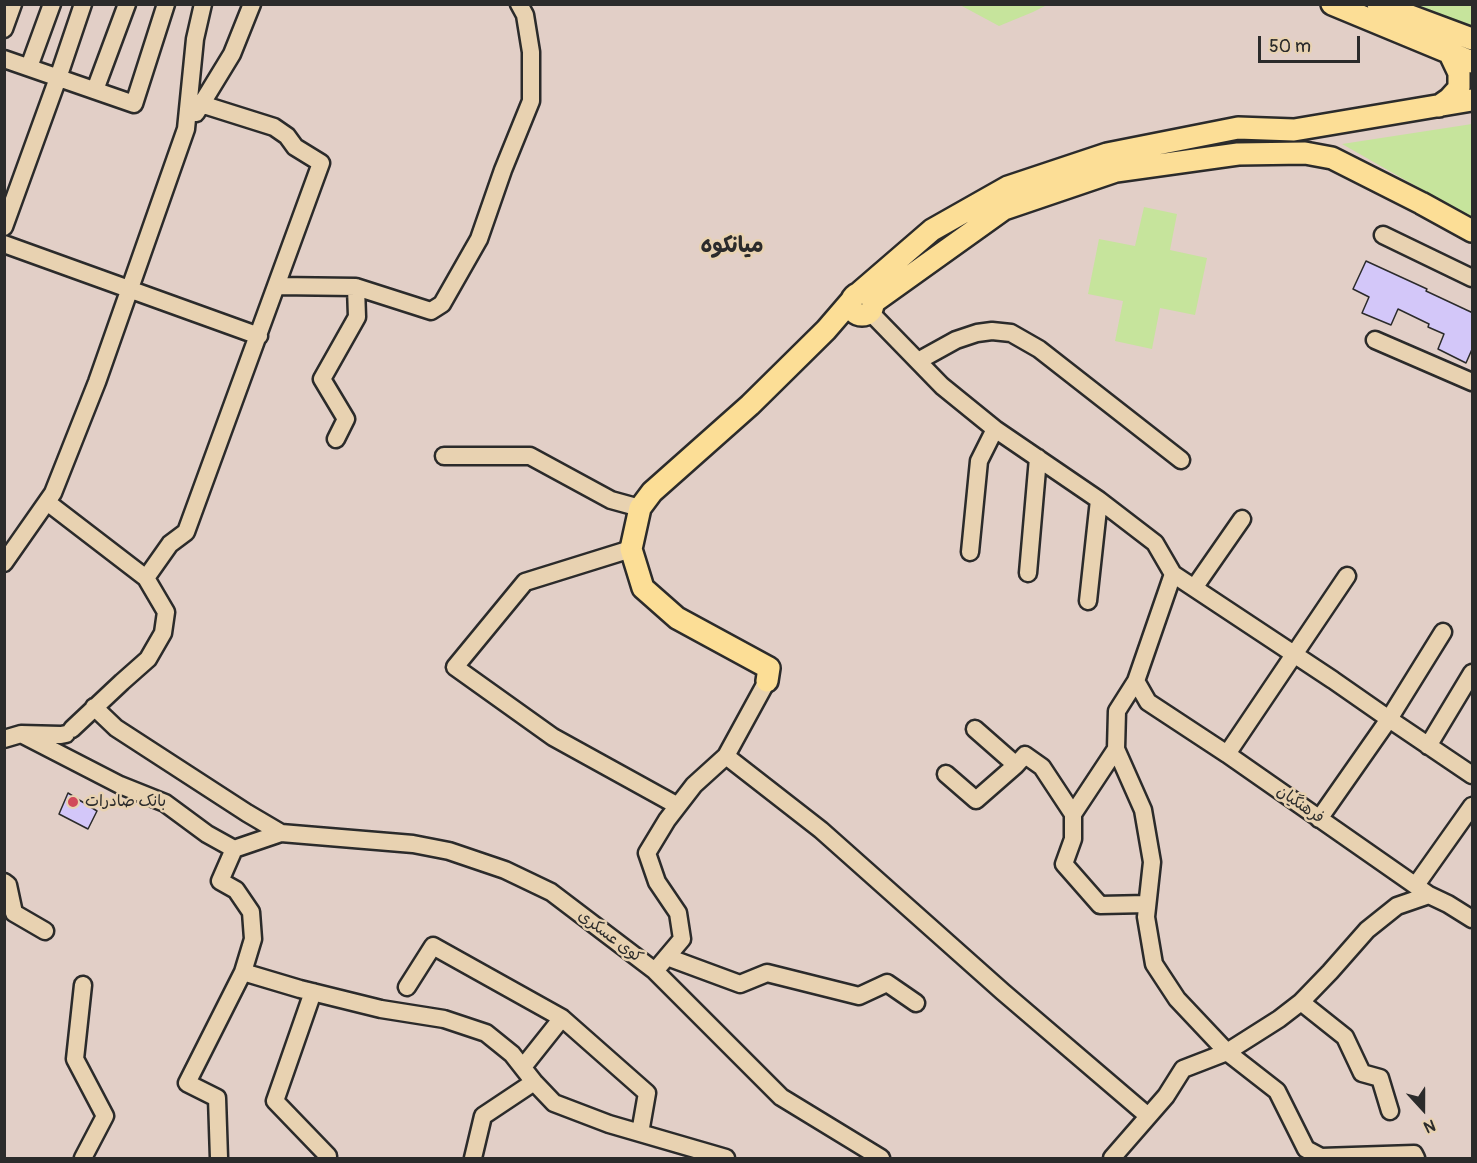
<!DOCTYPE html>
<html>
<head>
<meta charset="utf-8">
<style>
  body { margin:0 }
  #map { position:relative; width:1477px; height:1163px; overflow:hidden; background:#e2cfc7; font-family:Pangolin,sans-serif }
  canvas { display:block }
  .frame { position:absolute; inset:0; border:6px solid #2b2b2b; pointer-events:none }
  .north { position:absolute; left:1393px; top:1079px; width:60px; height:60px; -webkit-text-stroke:4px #e8d2b1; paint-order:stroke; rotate:159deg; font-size:16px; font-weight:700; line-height:24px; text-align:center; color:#2b2b2b }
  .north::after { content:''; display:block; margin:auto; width:21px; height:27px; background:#2b2b2b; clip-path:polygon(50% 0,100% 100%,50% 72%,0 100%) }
  .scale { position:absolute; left:1258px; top:36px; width:102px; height:27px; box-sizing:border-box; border:3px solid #2b2b2b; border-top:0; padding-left:8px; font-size:18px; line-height:21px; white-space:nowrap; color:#2b2b2b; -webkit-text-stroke:4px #e8d2b1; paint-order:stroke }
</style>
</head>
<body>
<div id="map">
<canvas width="1477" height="1163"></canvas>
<div class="frame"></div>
<div class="north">N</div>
<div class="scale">50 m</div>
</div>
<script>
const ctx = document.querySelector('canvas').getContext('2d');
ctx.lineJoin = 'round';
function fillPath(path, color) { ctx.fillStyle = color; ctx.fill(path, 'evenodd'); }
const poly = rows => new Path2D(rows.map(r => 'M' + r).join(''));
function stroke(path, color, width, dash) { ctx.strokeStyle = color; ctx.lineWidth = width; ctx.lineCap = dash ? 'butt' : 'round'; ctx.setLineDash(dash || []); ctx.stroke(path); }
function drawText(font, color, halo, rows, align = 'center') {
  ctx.font = font + ' Pangolin,"Playpen Sans Arabic",sans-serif'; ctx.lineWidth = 5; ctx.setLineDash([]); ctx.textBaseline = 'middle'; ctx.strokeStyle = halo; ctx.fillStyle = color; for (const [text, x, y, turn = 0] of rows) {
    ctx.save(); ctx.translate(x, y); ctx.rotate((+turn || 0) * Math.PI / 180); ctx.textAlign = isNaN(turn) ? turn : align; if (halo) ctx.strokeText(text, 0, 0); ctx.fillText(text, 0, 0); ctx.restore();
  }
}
fillPath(poly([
  [960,5,1047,5,1033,12,999,26],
  [1408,5,1472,5,1472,31],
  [1472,124,1472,218,1342,144],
  [1144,207,1177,214,1170,250,1207,258,1195,315,1160,308,1152,349,1115,341,1123,301,1088,294,1099,239,1135,246]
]), '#c6e49c');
const building = poly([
  [1366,261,1427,289,1426,291,1473,313,1473,347,1466,363,1438,349,1444,334,1428,327,1429,324,1398,309,1391,325,1362,313,1369,297,1353,289,1366,261],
  [68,793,97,811,88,829,59,814,68,793]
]);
fillPath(building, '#d3c7f9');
stroke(building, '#2b2b2b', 1.5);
const minor = poly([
  [4,29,13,4],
  [4,59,134,104,166,4],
  [29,67,52,4],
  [95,90,127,4],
  [196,113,232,54,252,4],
  [4,227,58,78,83,4],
  [1383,235,1472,278],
  [4,244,259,336],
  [277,286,356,287,431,311,442,304,479,239,503,170,531,101,531,52,525,15,519,4],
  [870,312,942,386,995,429,1099,500,1155,543,1173,574],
  [1375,340,1472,382],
  [918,361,956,340,977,333,992,331,1011,333,1039,349,1181,460],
  [336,439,346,419,322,379,357,317,356,287],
  [444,456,530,456,611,500,640,508],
  [47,502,146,578,166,612,163,633,148,659,122,682,72,729],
  [631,549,525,582,455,667,553,737,678,806],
  [970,552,979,461,995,429],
  [4,563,53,493,97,382,186,129,195,39,203,4],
  [1028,573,1038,458],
  [146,578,170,544,186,532,321,163,295,147,287,136,274,127,201,104,189,102],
  [1194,588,1242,519],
  [1088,601,1099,500],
  [1136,681,1148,702,1227,754,1429,895,1448,904,1472,919],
  [94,707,116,728,247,813,281,833],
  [975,729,1016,765,1025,755,1042,767,1073,814],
  [21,734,120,785,165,803,207,834,234,849,281,833,413,844,449,851,505,870,551,892,655,971,781,1097,881,1158],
  [4,739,21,734,61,735,66,734],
  [1428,746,1472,673],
  [1116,749,1073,814,1073,839,1064,864,1100,905,1147,904],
  [1227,754,1347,576],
  [726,756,821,830,1003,992,1148,1116],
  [946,774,976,800,1016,765],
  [1319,819,1389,719,1443,632],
  [4,882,8,885,14,913,45,931],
  [1416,885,1472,806],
  [667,957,740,984,767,973,859,996,887,983,916,1003],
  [655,971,682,939,678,913,657,882,647,853,667,820,694,785,726,756,767,681],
  [243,972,300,989,381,1009,444,1019,486,1033,512,1054,534,1082,554,1103,609,1124,726,1158],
  [83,985,75,1059,105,1116,83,1158],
  [407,987,433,946,562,1018,647,1093,640,1133],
  [313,992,275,1101,328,1156],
  [1301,1002,1345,1037,1362,1073,1380,1078,1390,1111],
  [523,1067,562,1018],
  [219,1158,217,1098,187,1083,243,972,253,939,251,912,236,890,220,881,234,849],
  [473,1158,483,1116,534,1082],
  [1112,1158,1166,1096,1183,1069,1227,1052,1279,1019,1301,1002,1330,972,1367,930,1397,906,1429,895],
  [1416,1158,1414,1154,1321,1157,1306,1149,1277,1091,1227,1052,1177,999,1154,964,1146,917,1152,862,1143,810,1116,749,1117,711,1136,681,1173,574,1333,680,1389,719,1472,775]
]);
const major = poly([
  [1332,4,1472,62],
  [1378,4,1472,39],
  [1439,106,1449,99,1459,88,1459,73,1449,52],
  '851 304a11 11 0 1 1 22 0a11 11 0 1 1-22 0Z',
  [859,293,932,230,1008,187,1107,154,1238,128,1294,130,1472,100],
  [874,302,1004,209,1116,171,1238,154,1305,153,1332,158,1421,203,1472,231],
  [767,681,769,668,677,618,643,588,631,549,640,508,652,492,750,405,826,330,851,301]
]);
stroke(minor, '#2b2b2b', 21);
stroke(major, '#2b2b2b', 26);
stroke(minor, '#e8d2b1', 16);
stroke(major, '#fcde96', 21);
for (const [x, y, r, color] of [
  [73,802,6,"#d1495b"]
]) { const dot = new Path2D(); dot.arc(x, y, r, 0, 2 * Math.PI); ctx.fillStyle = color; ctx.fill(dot); stroke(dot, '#e8d2b1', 2); }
drawText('16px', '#2b2b2b', '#e8d2b1', [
  ["بانک صادرات",85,802]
], 'left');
drawText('16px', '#2b2b2b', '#e8d2b1', [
  ["فرهنگیان",1300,805,35],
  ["کوی عسکری",610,937,37]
]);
drawText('bold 22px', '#2b2b2b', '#e8d2b1', [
  ["میانکوه",732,246]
]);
</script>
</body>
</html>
